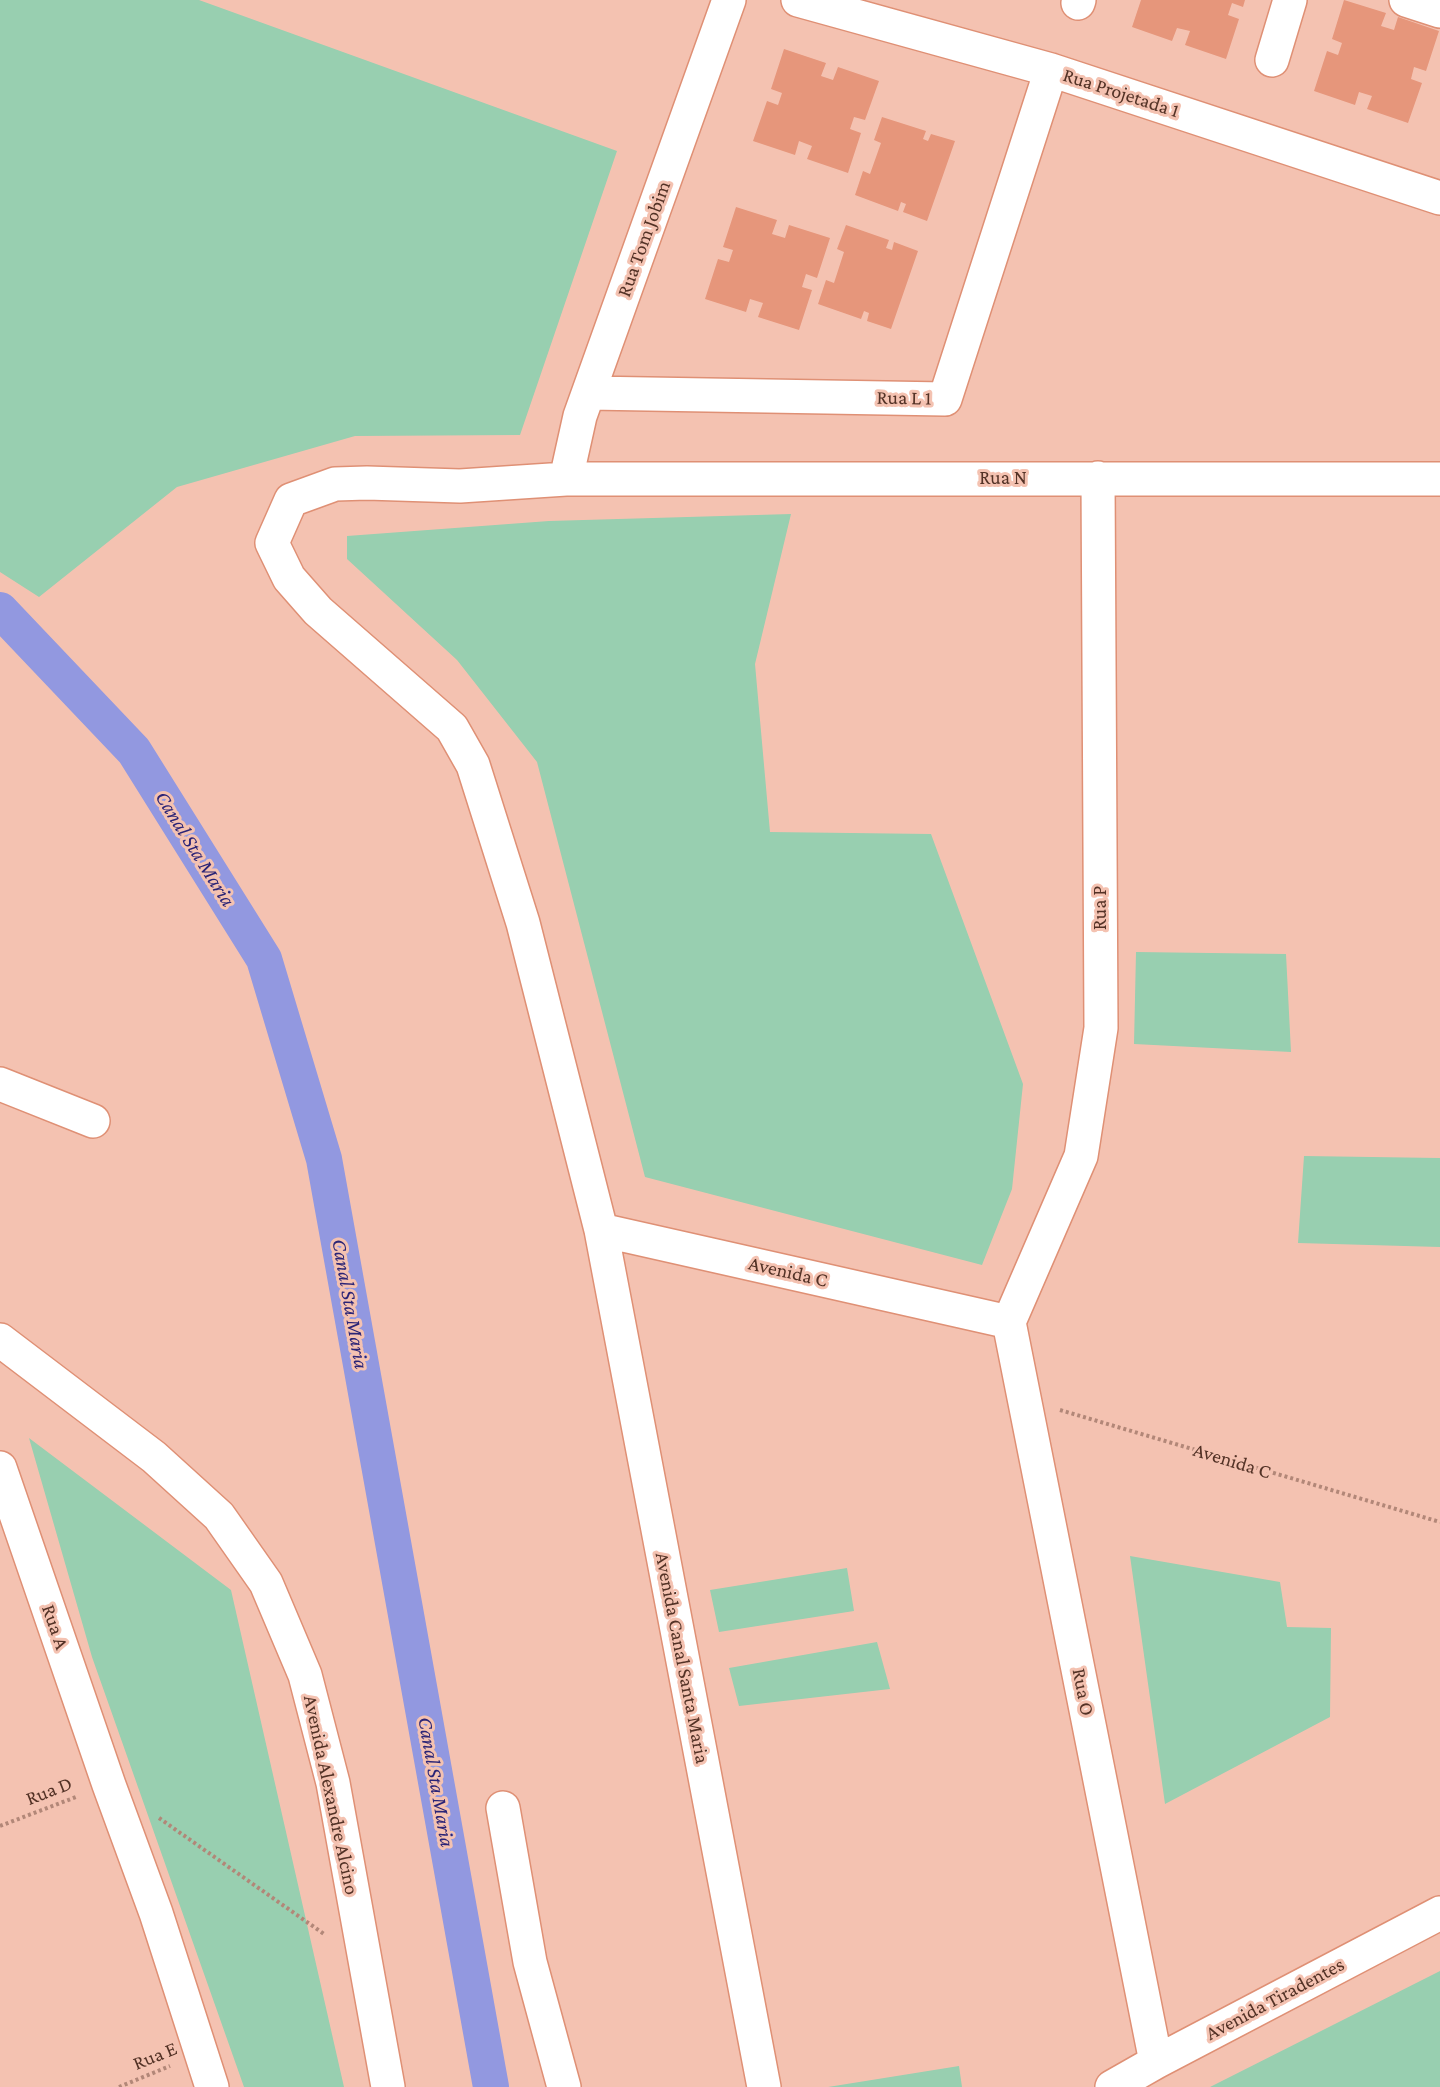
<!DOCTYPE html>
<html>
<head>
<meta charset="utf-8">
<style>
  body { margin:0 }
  canvas { display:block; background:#f4c2b1 }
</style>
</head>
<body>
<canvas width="1440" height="2087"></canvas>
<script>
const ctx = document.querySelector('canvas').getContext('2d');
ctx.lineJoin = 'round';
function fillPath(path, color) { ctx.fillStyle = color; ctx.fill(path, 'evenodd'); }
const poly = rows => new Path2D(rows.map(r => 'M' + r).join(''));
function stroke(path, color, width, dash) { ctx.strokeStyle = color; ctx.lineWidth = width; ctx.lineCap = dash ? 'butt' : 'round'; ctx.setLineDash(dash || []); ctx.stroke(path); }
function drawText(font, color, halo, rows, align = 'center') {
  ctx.font = font + ' "Crimson Pro",serif'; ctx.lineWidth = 6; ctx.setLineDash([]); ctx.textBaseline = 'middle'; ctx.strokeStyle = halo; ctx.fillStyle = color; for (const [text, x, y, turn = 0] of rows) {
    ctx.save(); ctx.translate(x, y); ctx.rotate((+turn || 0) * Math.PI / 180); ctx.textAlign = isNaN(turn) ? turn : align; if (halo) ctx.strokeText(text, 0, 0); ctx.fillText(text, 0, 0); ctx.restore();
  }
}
fillPath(poly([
  [0,0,199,0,617,151,520,435,355,436,177,487,39,597,0,572],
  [791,514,755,664,770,832,931,834,1023,1084,1012,1189,982,1265,645,1177,537,762,457,660,347,559,347,536,549,521],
  [1136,952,1286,954,1291,1052,1134,1044],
  [1304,1156,1440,1158,1440,1247,1298,1243],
  [29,1438,231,1590,344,2087,244,2087,92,1657],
  [1130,1556,1280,1582,1287,1627,1331,1628,1330,1717,1165,1804],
  [847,1568,854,1611,719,1632,710,1590],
  [877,1642,890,1689,739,1706,729,1668],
  [1440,1971,1440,2087,1210,2087],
  [959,2066,962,2087,828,2087]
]), '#98cfb0');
stroke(poly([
  [0,610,134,751,264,959,324,1159,491,2087]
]), '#9298e0', 36);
fillPath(poly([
  [1141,0,1245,0,1243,7,1232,3,1228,15,1239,19,1226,59,1185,45,1190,31,1177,28,1172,41,1132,27],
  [1344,0,1386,13,1381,26,1394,30,1398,17,1439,31,1426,71,1414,67,1411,79,1422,83,1408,123,1367,109,1372,96,1359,92,1355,105,1314,91,1327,51,1338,55,1342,43,1332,39],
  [784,49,826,63,821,76,833,80,838,67,879,81,865,120,854,117,850,129,861,133,848,173,807,159,812,146,799,141,795,155,753,141,767,101,778,105,782,93,771,89],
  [882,117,926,131,923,139,928,141,931,134,955,141,927,221,903,212,906,204,901,202,898,211,855,195,863,171,870,174,881,143,874,140],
  [736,207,777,220,772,234,785,238,789,225,830,238,817,278,806,274,802,287,812,290,799,330,758,317,763,303,750,299,746,312,705,299,718,259,729,262,733,250,723,247],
  [846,225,889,240,886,248,892,250,894,242,918,251,891,329,867,321,869,313,864,311,861,319,818,304,826,280,834,283,844,252,837,249]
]), '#e6967b');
const minor = poly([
  [798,0,1051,70,1440,198],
  [1406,0,1440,11],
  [1078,3,1079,0],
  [1272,60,1290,0],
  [589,393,945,399,1051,70],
  [566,479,580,416,729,0],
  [0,1084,93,1121],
  [601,1230,1009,1322],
  [1009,1322,1081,1156,1101,1028,1098,478],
  [1009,1322,1156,2062],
  [0,1340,154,1457,219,1516,266,1583,305,1675,333,1783,388,2087],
  [0,1468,109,1785,156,1913,212,2087],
  [503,1808,530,1962,564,2087],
  [764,2087,601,1230,523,923,473,765,452,728,318,611,289,578,272,543,291,500,335,484,367,483,460,486,566,479,1440,479],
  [1112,2087,1156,2062,1440,1913]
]);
stroke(minor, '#df9075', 36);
stroke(poly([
  [1060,1410,1440,1522],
  [159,1818,324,1934],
  [0,1826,76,1797],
  [119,2087,170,2066]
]), '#b28778', 4, [3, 3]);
stroke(minor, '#fff', 33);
drawText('20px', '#533226', '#f4c2b1', [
  ["Rua Projetada 1",1121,93,18],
  ["Rua Tom Jobim",644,239,-70],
  ["Rua L 1",904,398,1],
  ["Rua N",1003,478],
  ["Rua P",1100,908,-90],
  ["Avenida C",788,1272,13],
  ["Avenida C",1232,1461,17],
  ["Rua A",55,1627,71],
  ["Avenida Canal Santa Maria",682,1658,79],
  ["Rua O",1083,1692,79],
  ["Rua D",49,1791,-21],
  ["Avenida Alexandre Alcino",331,1795,78],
  ["Avenida Tiradentes",1275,1999,-28],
  ["Rua E",155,2056,-22]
]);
drawText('italic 21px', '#2b2476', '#f4c2b1', [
  ["Canal Sta Maria",195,849,58],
  ["Canal Sta Maria",350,1304,80],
  ["Canal Sta Maria",436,1782,80]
]);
</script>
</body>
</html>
